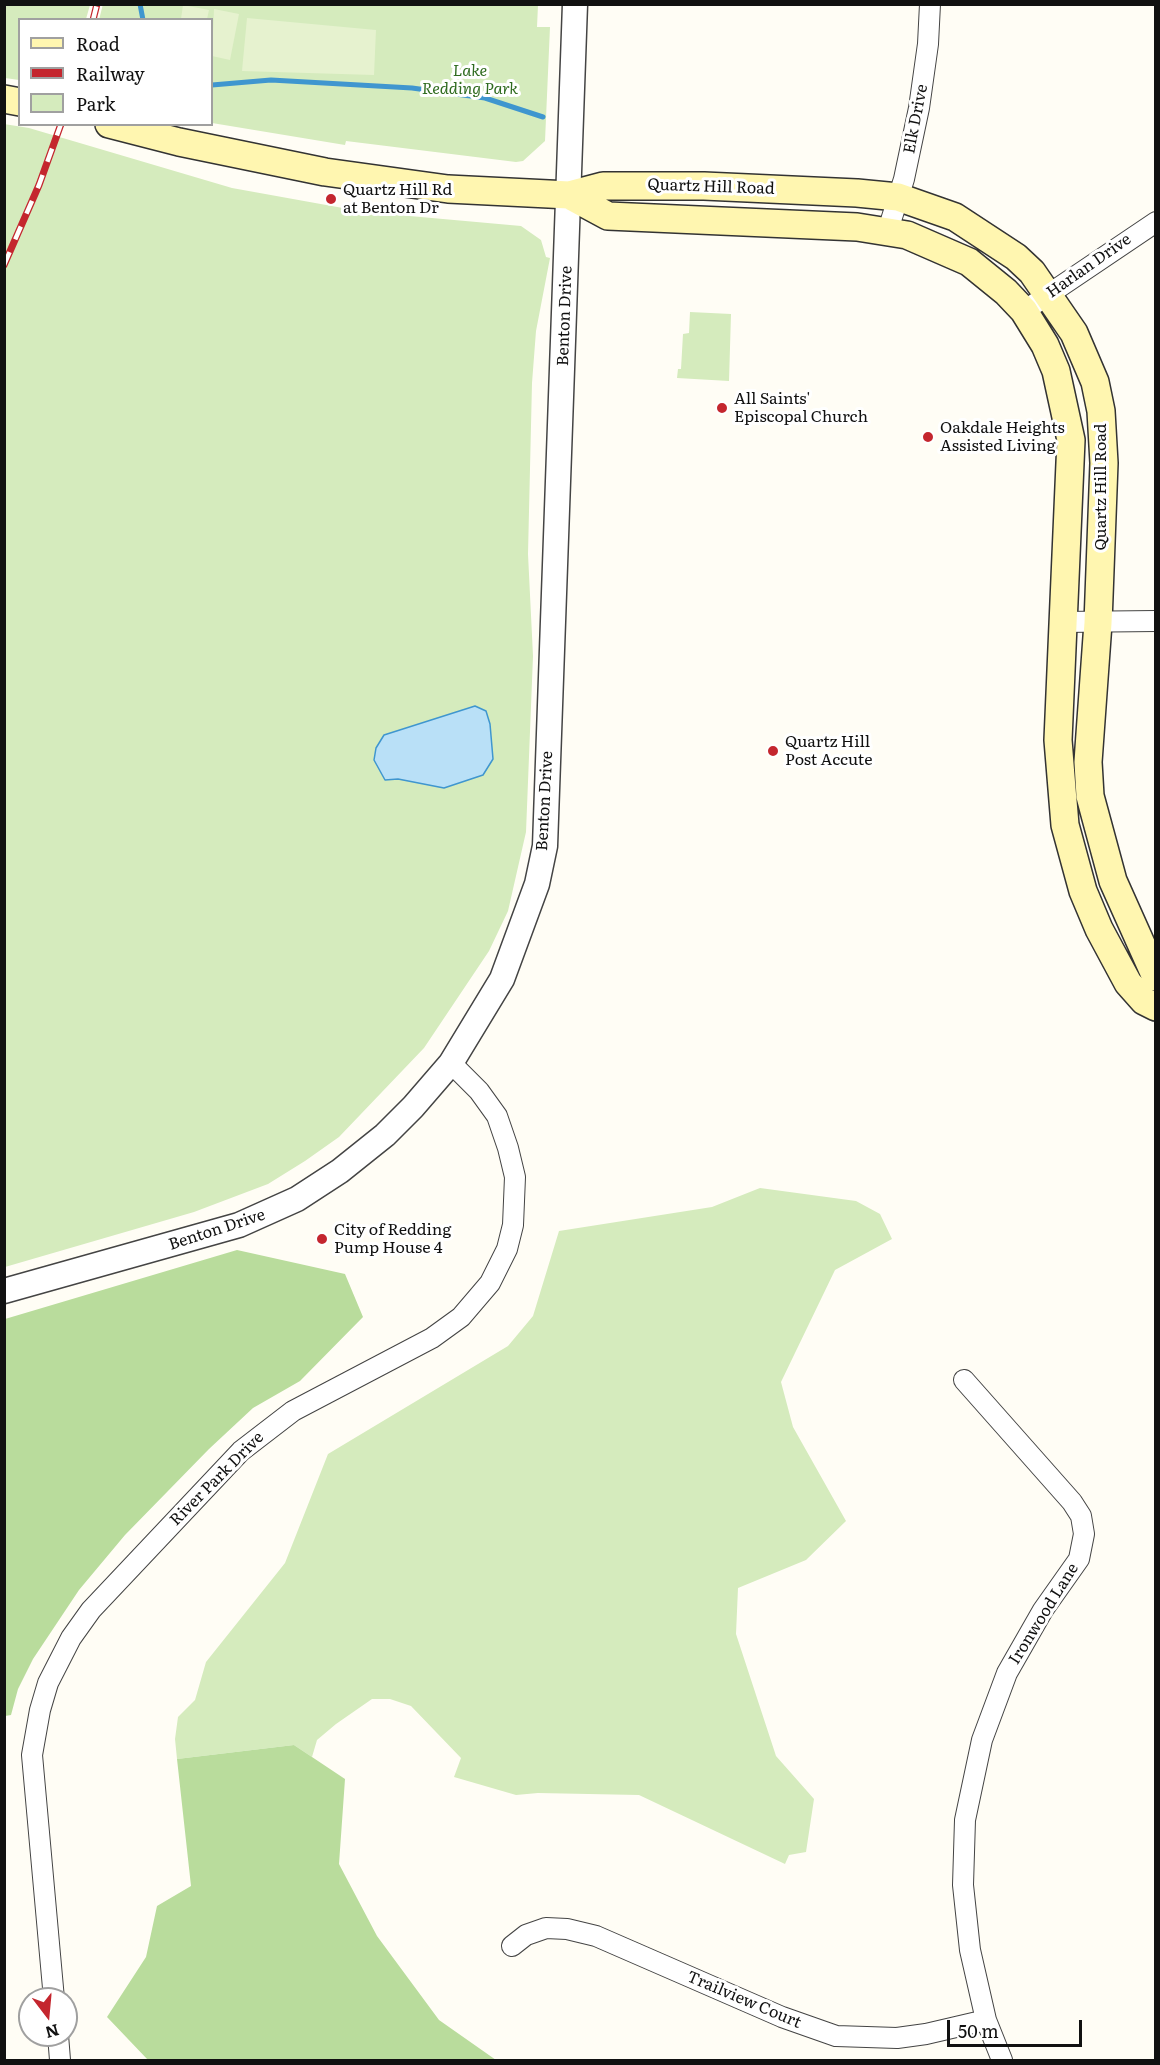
<!DOCTYPE html>
<html>
<head>
<meta charset="utf-8">
<style>
  body { margin:0 }
  #map { position:relative; width:1160px; height:2065px; overflow:hidden; background:#fffdf5; font-family:Literata,serif }
  canvas { display:block }
  .frame { position:absolute; inset:0; border:6px solid #111; pointer-events:none }
  .legend { position:absolute; left:18px; top:18px; width:195px; height:108px; box-sizing:border-box; background:#fff; border:2px solid #a0a0a0; margin:0; padding:8px 10px; list-style:none; font-size:18px; color:#111 }
  .legend li { display:flex; align-items:center; gap:12px; height:30px }
  .legend b { width:30px; border:2px solid #a0a0a0 }
  .north { position:absolute; left:18px; top:1987px; width:60px; height:60px; box-sizing:border-box; background:#fff; border:2px solid #a0a0a0; border-radius:50%; rotate:164deg; font-size:16px; font-weight:700; line-height:24px; text-align:center; color:#111 }
  .north::after { content:''; display:block; margin:auto; width:21px; height:27px; background:#c4262e; clip-path:polygon(50% 0,100% 100%,50% 72%,0 100%) }
  .scale { position:absolute; left:947px; top:2020px; width:135px; height:27px; box-sizing:border-box; border:3px solid #111; border-top:0; padding-left:8px; font-size:18px; line-height:21px; white-space:nowrap; color:#111; -webkit-text-stroke:4px #fff; paint-order:stroke }
</style>
</head>
<body>
<div id="map">
<canvas width="1160" height="2065"></canvas>
<div class="frame"></div>
<ul class="legend">
<li><b style="height:8px;background:#fff6b0"></b>Road</li>
<li><b style="height:8px;background:#c4262e"></b>Railway</li>
<li><b style="height:16px;background:#d5ebbd"></b>Park</li>
</ul>
<div class="north">N</div>
<div class="scale">50 m</div>
</div>
<script>
const ctx = document.querySelector('canvas').getContext('2d');
ctx.lineJoin = 'round';
function fillPath(path, color) { ctx.fillStyle = color; ctx.fill(path, 'evenodd'); }
const poly = rows => new Path2D(rows.map(r => 'M' + r).join(''));
function stroke(path, color, width, dash) { ctx.strokeStyle = color; ctx.lineWidth = width; ctx.lineCap = dash ? 'butt' : 'round'; ctx.setLineDash(dash || []); ctx.stroke(path); }
function drawText(font, color, halo, rows, align = 'center') {
  ctx.font = font + ' Literata,serif'; ctx.lineWidth = 6; ctx.setLineDash([]); ctx.textBaseline = 'middle'; ctx.strokeStyle = halo; ctx.fillStyle = color; for (const [text, x, y, turn = 0] of rows) {
    ctx.save(); ctx.translate(x, y); ctx.rotate((+turn || 0) * Math.PI / 180); ctx.textAlign = isNaN(turn) ? turn : align; if (halo) ctx.strokeText(text, 0, 0); ctx.fillText(text, 0, 0); ctx.restore();
  }
}
fillPath(poly([
  [5,4,90,4,90,5,86,19,20,20,19,80,5,78],
  [103,4,538,5,537,27,550,27,545,141,523,161,516,162,346,141,345,145,212,123,212,20,99,20],
  [4,124,29,128,232,188,365,212,521,226,541,240,546,257,550,258,536,331,532,383,528,554,533,656,526,832,508,911,489,951,424,1048,339,1137,305,1161,268,1184,194,1212,5,1267],
  [690,312,731,314,729,381,677,378,678,369,681,369,683,334,689,333],
  [760,1188,856,1201,880,1214,892,1239,835,1270,781,1382,793,1427,846,1521,806,1560,738,1588,736,1634,776,1756,814,1799,806,1852,789,1855,785,1864,639,1795,538,1793,516,1795,454,1777,461,1758,411,1706,390,1699,372,1699,336,1724,317,1740,312,1757,294,1745,177,1759,175,1739,178,1717,195,1700,206,1662,285,1563,328,1454,508,1346,533,1316,559,1231,712,1207]
]), '#d5ebbd');
fillPath(poly([
  [237,1250,345,1274,363,1317,300,1381,253,1408,209,1449,125,1535,79,1590,33,1659,18,1689,11,1715,5,1716,5,1319],
  [294,1745,345,1779,339,1864,377,1936,439,2020,496,2060,148,2060,107,2017,146,1957,157,1906,191,1886,177,1759]
]), '#b9dc9c');
fillPath(poly([
  [183,5,209,10,207,19,181,19],
  [214,9,239,14,230,60,212,56],
  [247,18,376,30,374,75,242,71]
]), '#e6f2cf');
const water = poly([
  [475,706,486,711,490,724,493,759,483,775,444,788,398,779,385,780,374,760,376,748,384,735,475,706]
]);
fillPath(water, '#b9e0f7');
stroke(water, '#3f96cf', 1.5);
stroke(poly([
  [140,4,143,20],
  [212,85,271,80,412,88,485,98,543,117]
]), '#3f96cf', 5);
const minor = poly([
  [888,230,904,179,919,108,928,44,930,4],
  [1024,311,1156,222],
  [1062,622,1156,621],
  [964,1380,1072,1502,1081,1516,1084,1534,1079,1559,1043,1610,1007,1673,982,1740,965,1820,963,1885,970,1950,986,2020,1002,2060],
  [512,1946,526,1935,546,1928,567,1929,596,1936,782,2017,836,2036,897,2038,926,2034,986,2020],
  [54,1999,32,1755,40,1710,48,1683,71,1638,91,1610,241,1451,293,1411,432,1338,461,1317,490,1283,507,1249,513,1225,515,1177,508,1148,497,1116,479,1091,451,1063],
  [58,2035,60,2060]
]);
const tertiary = poly([
  [4,1291,239,1225,297,1199,340,1171,385,1135,413,1107,451,1063,502,979,537,884,545,846,575,4]
]);
const secondary = poly([
  [4,99,20,102],
  [109,124,179,142,325,172,448,189,569,195,603,186,704,186,857,193,898,197,955,217,1016,257,1032,272,1074,333,1095,382,1101,411,1104,463,1098,623,1088,762,1090,796,1113,881,1156,977],
  [569,195,608,216,857,227,907,235,969,262,1006,292,1024,311,1045,345,1056,371,1071,440,1058,740,1065,825,1083,891,1099,929,1128,983,1144,1001,1156,1007]
]);
stroke(minor, '#444', 22);
stroke(tertiary, '#444', 27);
stroke(secondary, '#333', 30);
stroke(minor, '#fff', 20);
stroke(tertiary, '#fff', 24);
stroke(secondary, '#fff6b0', 27);
const rail = poly([
  [93,20,97,4],
  [4,265,39,185,61,124]
]);
stroke(rail, '#c4262e', 7);
stroke(rail, '#fff', 4.5, [14]);
for (const [x, y, r, color] of [
  [331,199,6,"#c4262e"],
  [722,408,6,"#c4262e"],
  [928,437,6,"#c4262e"],
  [773,751,6,"#c4262e"],
  [322,1239,6,"#c4262e"]
]) { const dot = new Path2D(); dot.arc(x, y, r, 0, 2 * Math.PI); ctx.fillStyle = color; ctx.fill(dot); stroke(dot, '#fff', 2); }
drawText('italic 16px', '#2f6b1f', '#fff', [
  ["Lake",470,71],
  ["Redding Park",470,89]
]);
drawText('16px', '#111', '#fff', [
  ["Elk Drive",916,119,-79],
  ["Quartz Hill Road",711,187,2],
  ["Harlan Drive",1089,266,-35],
  ["Benton Drive",565,316,-88],
  ["Quartz Hill Road",1101,487,-90],
  ["Benton Drive",545,801,-87],
  ["Benton Drive",217,1230,-18],
  ["River Park Drive",217,1479,-45],
  ["Ironwood Lane",1044,1614,-58],
  ["Trailview Court",744,2000,23]
]);
drawText('16px', '#111', '#fff', [
  ["Quartz Hill Rd",343,190],
  ["at Benton Dr",343,208],
  ["All Saints'",734,399],
  ["Episcopal Church",734,417],
  ["Oakdale Heights",940,428],
  ["Assisted Living",940,446],
  ["Quartz Hill",785,742],
  ["Post Accute",785,760],
  ["City of Redding",334,1230],
  ["Pump House 4",334,1248]
], 'left');
</script>
</body>
</html>
